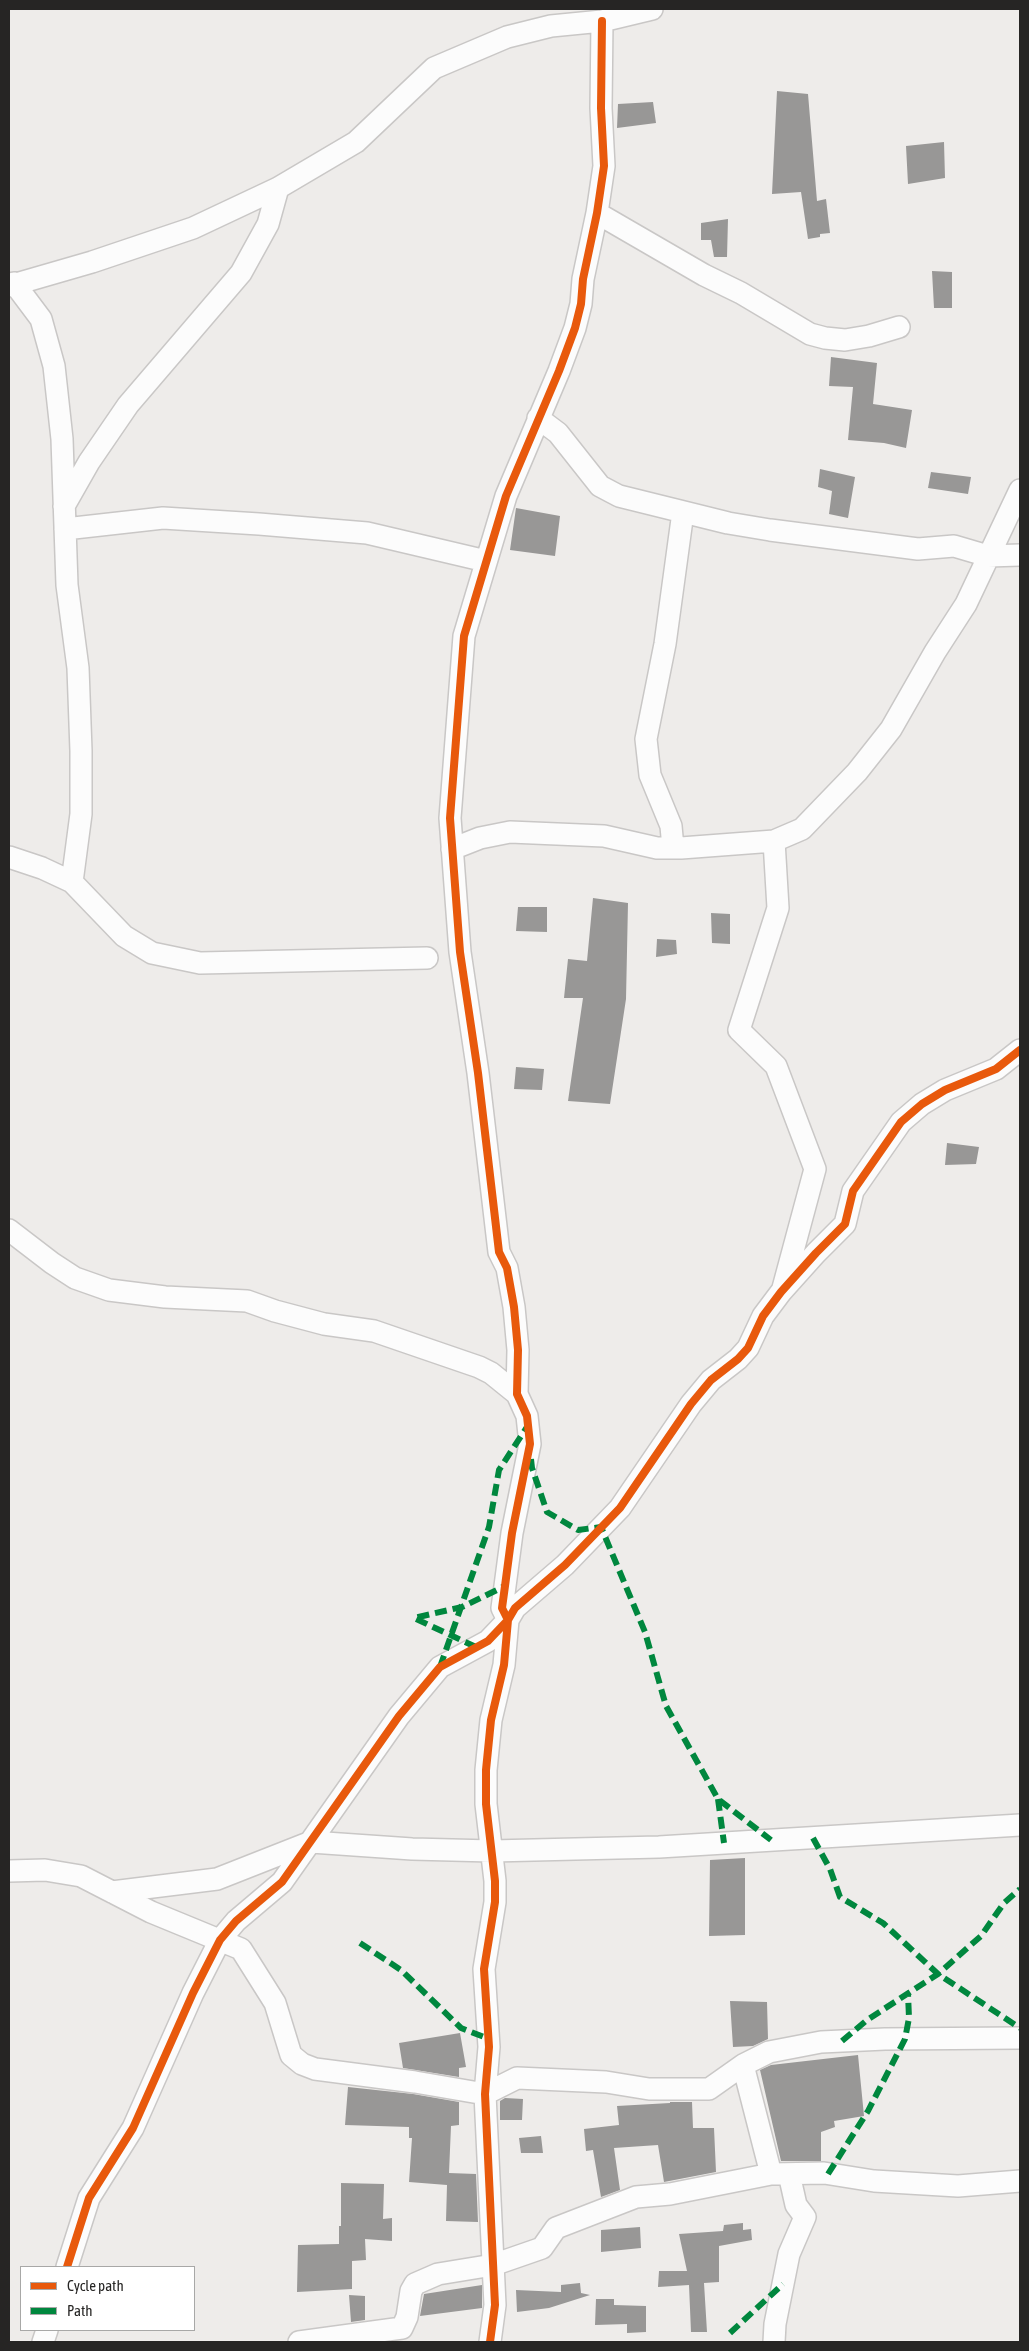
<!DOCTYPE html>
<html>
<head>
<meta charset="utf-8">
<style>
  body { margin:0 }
  #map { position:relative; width:1029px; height:2351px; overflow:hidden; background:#eeecea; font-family:"Asap Condensed",sans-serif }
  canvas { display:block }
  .frame { position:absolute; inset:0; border:10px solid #262524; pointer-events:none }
  .legend { position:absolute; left:20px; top:2266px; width:175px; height:65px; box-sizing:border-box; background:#fff; border:1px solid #a8a8a7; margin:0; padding:6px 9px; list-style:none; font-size:15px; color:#262524 }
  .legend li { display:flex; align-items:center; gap:10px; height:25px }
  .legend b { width:25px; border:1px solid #a8a8a7 }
</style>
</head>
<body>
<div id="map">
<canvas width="1029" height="2351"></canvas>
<div class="frame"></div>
<ul class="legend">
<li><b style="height:6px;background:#e8590c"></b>Cycle path</li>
<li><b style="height:6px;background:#00873e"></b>Path</li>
</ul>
</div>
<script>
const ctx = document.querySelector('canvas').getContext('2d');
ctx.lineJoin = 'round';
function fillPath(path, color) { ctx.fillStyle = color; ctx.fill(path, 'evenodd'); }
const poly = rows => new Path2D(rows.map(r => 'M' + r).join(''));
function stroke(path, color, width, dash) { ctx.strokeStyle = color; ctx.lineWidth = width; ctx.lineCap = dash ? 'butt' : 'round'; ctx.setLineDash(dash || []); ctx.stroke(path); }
fillPath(poly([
  [777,91,808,94,817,201,826,199,830,233,820,234,820,237,808,239,801,192,772,194],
  [653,102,656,123,617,128,618,104],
  [944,142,945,178,908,184,906,146],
  [728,219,727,257,714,257,711,240,701,240,701,223],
  [932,271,952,272,952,308,934,308],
  [831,357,877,363,873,404,912,410,906,448,884,443,848,440,853,387,829,386],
  [820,469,855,477,848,518,829,514,832,491,818,487],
  [931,472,971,477,968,494,928,488],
  [516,508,560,516,555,556,510,550],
  [593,898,628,903,626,999,610,1104,568,1101,583,998,564,998,568,959,587,961],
  [518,907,547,907,547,932,516,931],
  [711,913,730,914,730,944,712,943],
  [657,939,676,940,677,954,656,957],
  [516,1067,544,1069,542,1090,514,1089],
  [947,1143,979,1147,976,1164,945,1165],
  [745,1858,745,1935,709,1936,710,1860],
  [730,2001,767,2002,768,2039,753,2046,733,2047],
  [460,2033,466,2067,459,2068,459,2077,403,2068,399,2043],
  [858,2055,864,2116,834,2121,835,2127,821,2132,821,2161,781,2161,760,2070,771,2065],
  [348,2087,413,2094,459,2102,459,2125,451,2126,449,2173,476,2174,478,2222,446,2221,447,2185,409,2182,412,2138,409,2138,409,2127,345,2125],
  [505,2098,523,2099,522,2120,500,2120,500,2101],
  [670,2102,692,2102,693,2128,714,2128,716,2172,664,2182,658,2145,614,2148,620,2190,601,2197,593,2150,586,2151,584,2129,619,2125,617,2106,670,2103],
  [541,2136,543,2153,521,2153,519,2138],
  [341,2183,384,2184,383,2219,392,2218,392,2241,365,2239,366,2260,352,2261,352,2289,297,2292,298,2245,339,2244,339,2226,341,2226],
  [743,2223,743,2230,751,2229,752,2240,719,2246,719,2282,704,2283,707,2332,691,2332,689,2285,658,2287,659,2271,687,2271,679,2234,723,2231,724,2225],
  [640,2227,641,2248,601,2252,601,2230],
  [580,2283,581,2293,590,2295,549,2308,517,2312,516,2290,561,2292,561,2285],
  [482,2285,482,2308,420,2316,424,2294],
  [349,2295,365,2296,365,2320,351,2322],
  [596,2299,614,2299,614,2305,646,2306,646,2332,627,2333,627,2324,595,2325]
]), '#989796');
const minor = poly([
  [597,213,704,275,741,293,810,334,825,338,845,340,869,336,899,327],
  [14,283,41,319,54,366,62,439,67,585,78,668,81,751,81,814,72,882],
  [9,286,92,262,193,228,278,188,356,142,434,68,507,37,551,26,602,21,652,9],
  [538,418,558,433,600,486,619,496,728,523,770,530,918,549,954,546,988,556,1020,555],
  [64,506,89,462,128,405,241,273,268,224,278,188],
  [65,529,163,518,259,524,367,533,486,561],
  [774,841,778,908,739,1030,776,1066,815,1169,783,1288],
  [673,848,671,826,650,775,646,739,665,644,683,512],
  [452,849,480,838,510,832,604,836,657,848,681,848,774,841,802,829,857,772,891,729,935,652,966,604,1020,490],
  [9,857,42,868,72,882,124,936,152,953,200,963,427,958],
  [9,1230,52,1263,75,1278,109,1290,165,1297,247,1301,275,1311,324,1324,374,1331,479,1367,491,1373,517,1394],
  [9,1871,45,1870,81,1876,151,1912,241,1949,275,2003,291,2055,302,2064,315,2069,415,2082,485,2094,517,2078,606,2082,649,2089,709,2089,743,2065],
  [112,1892,217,1879,311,1842,412,1849,492,1851,659,1847,1020,1825],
  [771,2174,743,2065,769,2052,821,2042,885,2039,1020,2038],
  [67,2267,89,2198,133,2128,193,1993,220,1940,236,1921,282,1882,399,1716,440,1667,488,1641,508,1620,515,1608,565,1565,620,1508,691,1404,711,1380,738,1359,748,1348,763,1316,781,1292,816,1253,845,1224,853,1191,901,1122,922,1104,945,1090,996,1069,1020,1050],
  [43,2342,47,2330],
  [299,2342,402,2328,407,2317,411,2291,415,2284,438,2274,493,2265,542,2248,556,2228,636,2197,670,2194,771,2174,824,2173,874,2181,958,2186,1020,2181],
  [490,2342,495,2305,485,2094,489,2047,484,1969,495,1902,495,1881,486,1804,486,1770,491,1720,504,1665,508,1620,502,1608,505,1586,512,1533,530,1444,527,1416,517,1394,518,1350,514,1307,507,1268,499,1252,478,1073,460,952,450,818,464,636,506,496,559,371,575,328,581,304,583,279,597,213,604,166,601,108,602,21],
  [774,2342,775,2324,789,2254,805,2217,796,2205,789,2174]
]);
stroke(minor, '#c9c7c6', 24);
stroke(minor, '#fcfcfc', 21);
stroke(poly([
  [531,1459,532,1468,547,1512,578,1530,601,1527,645,1632,666,1706,718,1799,771,1840],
  [476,1647,414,1618,462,1607,505,1586],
  [440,1667,489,1527,499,1470,527,1427],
  [718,1799,724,1843],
  [813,1838,830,1869,840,1897,883,1923,938,1974,1020,2028],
  [360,1943,401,1970,461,2028,489,2039],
  [842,2041,867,2020,938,1974,981,1936,1004,1903,1020,1889],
  [828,2174,868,2111,905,2039,909,2018,908,1994],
  [730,2333,783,2284]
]), '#00873e', 6, [12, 6]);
stroke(poly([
  [67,2267,89,2198,133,2128,193,1993,220,1940,236,1921,282,1882,399,1716,440,1667,488,1641,508,1620,515,1608,565,1565,620,1508,691,1404,711,1380,738,1359,748,1348,763,1316,781,1292,816,1253,845,1224,853,1191,901,1122,922,1104,945,1090,996,1069,1020,1050],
  [490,2342,495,2305,485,2094,489,2047,484,1969,495,1902,495,1881,486,1804,486,1770,491,1720,504,1665,508,1620,502,1608,505,1586,512,1533,530,1444,527,1416,517,1394,518,1350,514,1307,507,1268,499,1252,478,1073,460,952,450,818,464,636,506,496,559,371,575,328,581,304,583,279,597,213,604,166,601,108,602,21]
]), '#e8590c', 8);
</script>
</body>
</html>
